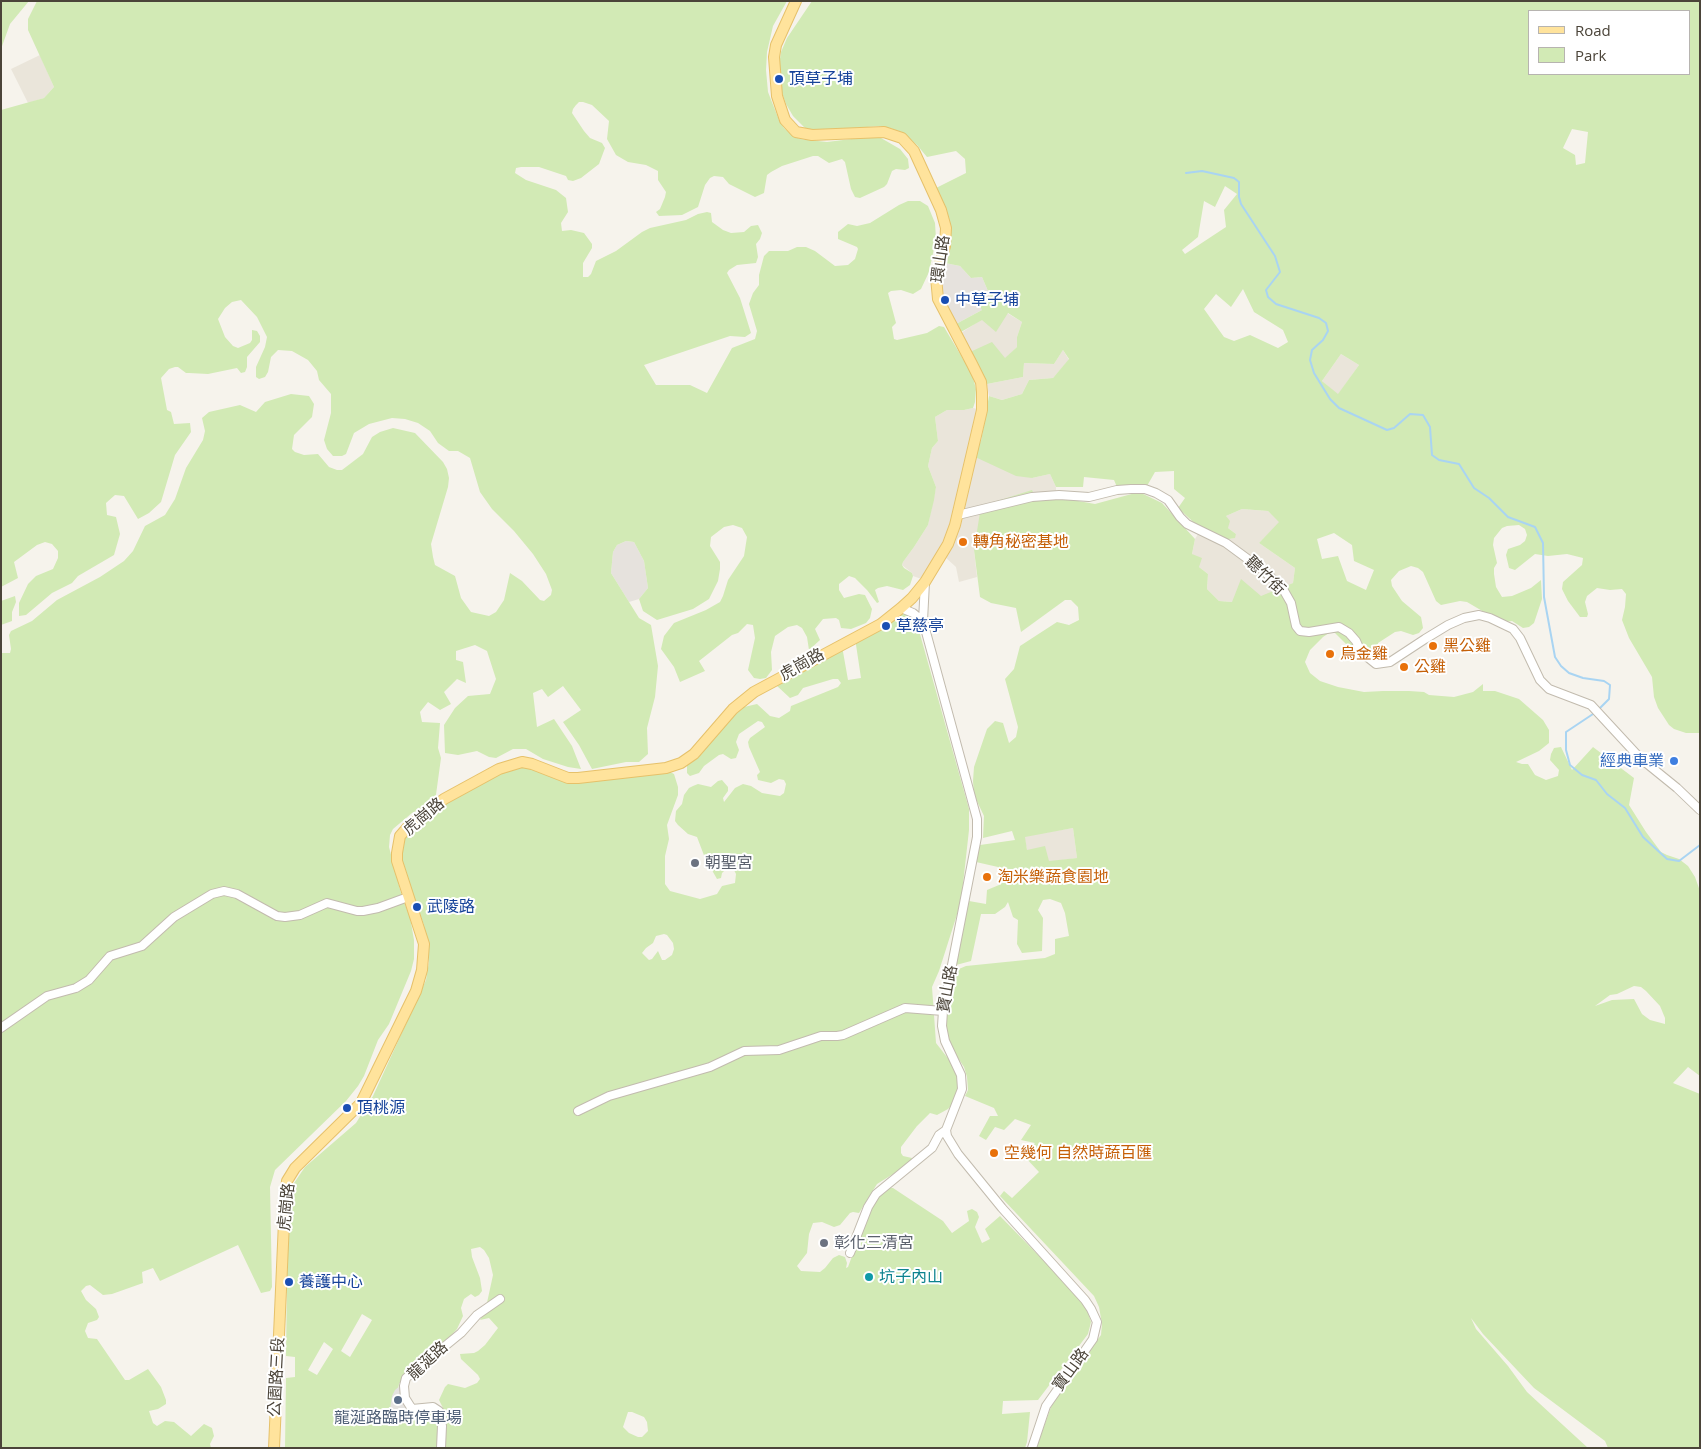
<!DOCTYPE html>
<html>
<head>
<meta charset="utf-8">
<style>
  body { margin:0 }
  #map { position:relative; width:1701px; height:1449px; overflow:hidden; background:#f6f3ec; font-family:"Open Sans",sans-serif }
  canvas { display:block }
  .frame { position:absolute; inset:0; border:2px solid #4b4439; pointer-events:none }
  .legend { position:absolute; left:1528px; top:10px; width:162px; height:65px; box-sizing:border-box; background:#fff; border:1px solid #b7b4b0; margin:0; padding:6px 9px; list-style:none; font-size:15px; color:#4b4439 }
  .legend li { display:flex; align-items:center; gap:10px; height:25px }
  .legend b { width:25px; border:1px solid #b7b4b0 }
</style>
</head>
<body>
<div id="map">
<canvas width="1701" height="1449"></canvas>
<div class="frame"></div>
<ul class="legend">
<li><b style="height:6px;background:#ffe39c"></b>Road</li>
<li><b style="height:14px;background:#d2eab5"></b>Park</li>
</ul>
</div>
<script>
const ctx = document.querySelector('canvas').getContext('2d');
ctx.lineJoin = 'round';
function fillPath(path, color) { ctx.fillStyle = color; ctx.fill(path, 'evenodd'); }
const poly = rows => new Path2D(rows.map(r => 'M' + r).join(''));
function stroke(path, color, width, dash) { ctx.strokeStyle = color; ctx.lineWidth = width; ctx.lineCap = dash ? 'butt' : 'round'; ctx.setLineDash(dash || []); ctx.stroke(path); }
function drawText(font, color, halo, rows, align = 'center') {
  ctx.font = font + ' "Open Sans","Noto Sans TC",sans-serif'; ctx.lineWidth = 4; ctx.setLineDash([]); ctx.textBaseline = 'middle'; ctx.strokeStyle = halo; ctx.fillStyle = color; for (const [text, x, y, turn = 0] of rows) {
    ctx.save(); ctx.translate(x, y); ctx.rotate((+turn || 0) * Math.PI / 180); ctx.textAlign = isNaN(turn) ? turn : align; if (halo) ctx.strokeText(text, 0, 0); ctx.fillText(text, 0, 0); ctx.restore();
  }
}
fillPath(poly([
  [40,55,54,87,44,98,28,103,11,69],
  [1007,313,1022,322,1017,337,1017,347,1005,359,970,352,961,333,982,319],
  [1063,350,1069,360,1053,378,1029,380,1022,394,1002,400,989,396,987,384,1023,377,1024,363,1054,364],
  [1341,354,1359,365,1338,395,1322,381],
  [973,408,986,411,981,441,1032,478,1050,474,1056,487,1056,497,974,550,977,577,959,582,956,567,945,557,930,582,913,576,912,573,902,565,903,562,914,547,928,525,936,487,928,466,932,448,938,441,935,417,947,410,964,410],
  [1242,509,1268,511,1280,522,1259,543,1295,568,1293,583,1261,597,1232,602,1219,601,1207,589,1208,574,1199,567,1192,554,1195,539,1201,529,1223,540,1234,538,1236,534,1228,528,1226,516],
  [1073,828,1077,858,1048,862,1027,850,1024,836]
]), '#eae5da');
fillPath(poly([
  [945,263,960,266,971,278,982,277,991,298,982,310,956,324,943,299,939,280],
  [626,541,634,542,644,561,648,588,639,599,629,602,611,573,613,552,617,545]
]), '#e6e2dd');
fillPath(poly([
  [1,1,29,1,10,24,1,49],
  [37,1,787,1,773,26,767,52,766,70,768,92,779,120,784,128,792,135,800,139,827,142,867,137,881,138,900,149,908,159,909,168,905,170,896,169,892,171,887,184,884,187,860,198,855,197,851,189,845,162,842,159,829,163,818,156,813,156,782,166,771,172,767,175,764,193,755,197,729,184,723,177,714,176,710,178,705,185,698,207,682,215,659,216,656,212,660,209,665,197,666,192,658,180,658,171,646,165,628,162,616,155,607,139,609,121,592,105,583,102,579,102,576,105,573,109,572,113,584,131,590,138,602,143,605,148,599,164,581,178,573,181,568,180,566,176,539,167,521,167,516,168,515,173,526,180,556,190,566,198,568,212,561,223,562,231,571,230,584,233,592,244,592,248,583,263,583,277,588,277,591,274,596,261,616,251,642,232,650,228,686,220,698,214,707,212,711,213,712,222,723,230,731,233,744,232,751,226,758,225,762,233,760,239,756,244,758,257,756,263,737,265,729,270,727,273,740,298,751,333,745,337,730,336,644,365,656,385,690,385,707,393,732,348,755,339,757,331,749,304,753,293,759,285,759,275,764,256,769,251,788,251,797,247,806,247,815,251,835,266,848,265,855,259,858,249,857,247,838,239,838,232,848,224,857,226,870,223,899,205,908,201,920,201,928,206,935,223,936,239,929,272,921,289,913,294,901,290,891,291,888,293,896,323,892,327,894,339,897,340,927,333,939,326,944,327,972,374,976,389,975,402,973,408,964,410,947,410,935,417,938,441,932,448,928,466,936,487,934,500,928,525,914,547,903,562,902,565,904,568,912,573,913,576,910,585,903,590,887,586,878,588,875,590,879,602,877,603,867,590,855,578,849,576,839,584,839,590,844,598,859,594,865,595,872,609,870,618,866,623,851,629,841,628,839,620,836,618,823,619,815,629,820,640,809,650,807,637,802,628,797,625,788,627,775,636,771,652,772,670,766,678,760,679,754,678,748,670,755,638,753,625,747,624,738,633,732,635,699,661,705,671,680,682,674,667,661,649,664,636,674,623,706,610,720,602,723,596,728,580,744,556,747,537,742,528,733,525,724,527,711,537,710,546,720,562,720,569,718,581,709,599,693,609,657,620,643,611,639,599,648,588,644,561,634,542,626,541,617,545,613,552,611,573,639,618,651,625,658,666,655,697,647,728,648,754,639,762,626,762,592,769,579,745,563,722,581,710,563,686,548,697,542,689,533,693,537,727,554,719,572,746,581,769,568,767,543,759,526,749,513,749,496,758,489,757,477,751,458,755,445,753,444,725,455,708,468,696,490,694,496,679,487,651,475,645,456,651,456,660,463,662,466,683,457,679,444,692,451,704,440,710,428,702,420,712,422,722,440,723,438,748,441,758,435,802,412,813,393,829,390,835,389,847,402,897,410,917,414,940,414,959,411,971,389,1024,378,1040,364,1076,358,1086,346,1101,275,1170,270,1187,272,1287,270,1291,261,1293,238,1245,160,1281,153,1268,142,1272,143,1283,112,1294,103,1295,90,1285,86,1286,81,1291,86,1300,96,1309,99,1317,97,1320,88,1323,85,1331,88,1338,97,1339,125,1380,129,1380,148,1369,161,1387,166,1400,166,1404,158,1409,149,1411,153,1423,157,1426,165,1421,174,1422,191,1436,204,1424,212,1428,214,1436,210,1444,211,1448,1,1448,1,653,10,653,11,649,9,635,11,631,32,621,57,600,100,577,124,561,133,551,145,526,165,515,175,499,186,468,203,440,205,431,202,418,209,412,240,405,256,412,265,402,291,394,309,396,314,404,312,417,294,435,292,449,295,452,304,455,318,454,329,467,337,470,342,470,363,454,372,437,380,432,393,428,415,433,443,462,447,469,449,478,448,487,431,544,433,557,435,565,455,576,461,598,471,612,489,616,496,612,504,600,510,573,522,581,540,600,544,601,551,595,552,590,546,574,533,554,514,531,492,509,480,492,470,458,458,451,449,451,438,443,430,431,418,423,405,419,392,418,369,424,354,433,346,454,342,456,333,456,327,449,324,440,331,413,331,394,319,380,317,371,308,360,292,351,278,350,271,357,268,372,265,377,259,379,256,377,256,367,265,347,267,337,257,317,241,300,232,302,225,308,218,319,225,337,233,346,238,348,250,343,252,340,252,330,257,331,260,336,260,342,247,357,247,367,245,372,241,373,237,368,208,374,189,373,186,373,178,367,175,367,169,369,161,378,167,410,171,412,174,424,190,423,191,432,175,455,161,502,149,513,138,519,124,496,115,495,106,503,107,515,116,517,120,534,114,555,78,576,72,583,52,593,26,615,19,616,19,603,28,584,36,576,53,569,58,558,58,551,52,544,45,542,37,545,14,562,18,578,1,587,1,110,44,98,54,87,28,30,28,19],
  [812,1,1700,1,1700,733,1686,733,1674,729,1669,725,1658,708,1654,697,1652,677,1629,638,1622,620,1625,607,1626,594,1622,589,1610,590,1597,588,1587,596,1585,602,1588,614,1587,617,1580,617,1568,601,1562,589,1563,582,1582,565,1583,558,1567,554,1548,556,1535,554,1515,570,1509,568,1506,555,1508,549,1520,545,1525,541,1527,535,1525,529,1519,525,1507,526,1502,528,1494,538,1493,545,1497,563,1494,568,1494,574,1496,587,1502,597,1512,596,1531,588,1541,580,1542,599,1534,623,1529,627,1523,628,1512,621,1499,623,1493,622,1484,612,1467,602,1460,601,1441,605,1436,601,1423,572,1418,568,1411,566,1399,571,1391,580,1392,586,1402,601,1421,617,1423,628,1419,633,1413,635,1401,631,1395,632,1378,643,1379,655,1374,660,1361,657,1356,654,1335,633,1329,633,1323,637,1310,650,1305,662,1310,673,1320,681,1338,687,1364,692,1383,691,1409,691,1424,692,1429,695,1454,697,1473,692,1483,684,1483,691,1495,691,1519,699,1543,720,1549,730,1549,743,1539,751,1516,762,1522,764,1528,764,1535,775,1546,780,1558,776,1559,770,1550,760,1551,754,1554,748,1561,747,1572,770,1593,747,1634,778,1629,805,1646,832,1661,852,1667,855,1679,859,1688,866,1695,877,1700,891,1700,1076,1688,1067,1673,1083,1700,1094,1700,1448,1608,1448,1605,1441,1534,1388,1483,1334,1471,1318,1476,1329,1508,1366,1527,1392,1588,1448,1036,1448,1054,1399,1101,1335,1102,1324,1099,1307,1094,1296,1000,1196,1004,1191,1012,1198,1039,1172,1024,1156,1035,1143,1021,1140,1031,1125,1015,1119,1004,1130,995,1127,986,1140,979,1136,990,1116,998,1116,994,1108,965,1096,968,1090,967,1077,964,1067,952,1049,944,1027,954,971,966,966,1045,958,1055,954,1055,939,1069,936,1065,913,1061,903,1050,899,1043,900,1038,910,1043,918,1042,951,1022,953,1017,944,1018,920,1013,917,1008,902,1005,907,995,914,981,914,971,961,956,965,969,901,986,904,987,890,999,885,998,867,976,862,980,845,1015,840,1012,831,983,838,984,816,974,795,973,781,974,767,987,729,995,721,1003,723,1009,743,1016,737,1018,727,1005,679,1014,669,1020,646,1057,622,1069,625,1079,620,1078,607,1071,600,1065,600,1021,632,1016,608,991,603,980,597,974,550,981,506,1032,490,1037,500,1056,497,1095,504,1139,492,1162,503,1195,539,1192,554,1202,558,1199,567,1208,574,1207,589,1219,601,1232,602,1241,579,1261,596,1293,583,1295,568,1259,543,1279,522,1268,511,1242,509,1226,516,1230,521,1228,528,1236,534,1235,538,1223,540,1201,529,1178,508,1185,498,1174,489,1174,471,1155,472,1147,486,1117,487,1114,480,1084,477,1083,487,1056,487,1050,474,1032,478,1016,476,973,456,981,441,989,396,1002,400,1022,394,1029,380,1053,378,1069,359,1063,350,1054,364,1024,363,1023,377,987,384,970,352,992,342,1005,358,1017,347,1017,337,1022,322,1008,313,996,332,982,320,961,332,956,324,982,310,978,302,991,298,982,277,971,278,960,266,945,263,950,235,936,188,966,173,965,159,956,151,927,157,917,145,905,135,893,129,879,126,832,130,807,130,793,116,786,104,781,90,779,65,781,52,787,38],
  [1530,11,1690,11,1690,74,1530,74],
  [1572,129,1588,132,1585,163,1576,165,1575,155,1563,148],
  [1225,186,1237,194,1224,210,1226,227,1185,254,1182,250,1198,237,1204,201,1215,207],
  [1243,289,1254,312,1283,330,1288,342,1278,348,1250,335,1234,341,1224,337,1204,309,1216,294,1231,307],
  [1341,354,1359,365,1338,394,1322,381],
  [1334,533,1352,545,1354,561,1374,570,1366,590,1347,581,1338,556,1322,559,1317,539],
  [1073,828,1077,858,1049,861,1045,846,1027,850,1025,837],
  [1634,986,1641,987,1646,991,1660,1006,1665,1018,1665,1024,1650,1020,1642,1014,1634,999,1612,1000,1595,1006,1610,995,1617,994],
  [15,596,16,602,12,612,12,621,1,625,1,601],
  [903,613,909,615,918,627,969,809,969,830,961,902,939,971,932,987,936,1043,950,1061,956,1071,958,1080,957,1093,952,1105,948,1109,937,1115,930,1113,917,1126,901,1147,901,1153,903,1156,912,1158,911,1161,906,1166,877,1184,859,1213,853,1212,850,1213,840,1225,834,1227,822,1222,813,1223,809,1234,807,1253,797,1266,801,1271,820,1272,825,1268,833,1258,839,1255,845,1257,847,1263,846,1268,848,1267,872,1202,886,1188,893,1188,943,1221,952,1233,969,1221,967,1211,972,1209,977,1212,979,1217,975,1227,982,1243,990,1239,985,1229,1000,1216,1085,1303,1091,1322,1088,1334,1038,1400,1003,1401,1002,1414,1030,1412,1027,1442,1025,1448,285,1448,286,1378,295,1377,295,1357,286,1356,288,1200,292,1186,305,1167,356,1123,361,1115,373,1096,426,980,429,962,424,925,400,859,401,846,409,829,434,809,506,766,528,764,551,777,565,781,657,770,670,772,674,774,678,787,678,795,667,825,669,839,665,856,665,884,670,891,700,899,717,894,722,886,735,883,736,874,734,870,725,870,722,873,721,878,717,879,705,858,697,837,688,834,678,825,675,821,676,811,682,804,684,795,689,788,693,786,698,784,711,787,718,781,722,780,728,787,728,791,723,798,724,802,735,788,743,784,751,786,762,793,780,796,784,793,786,784,784,780,779,779,771,783,758,780,757,775,760,772,749,747,748,742,750,738,765,727,762,722,758,721,739,734,736,742,739,750,736,758,731,759,723,754,719,755,704,766,699,773,690,776,687,773,687,764,720,728,744,707,757,704,770,716,779,718,790,711,791,706,838,687,841,683,838,679,833,679,803,688,798,695,790,698,776,685,842,646,848,680,861,678,855,638],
  [664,934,667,935,673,943,674,949,672,955,665,960,662,960,658,951,652,959,649,960,642,953,646,948,653,943,656,936],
  [480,1247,484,1250,489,1258,493,1275,485,1312,480,1320,489,1318,498,1328,485,1345,478,1351,474,1353,460,1354,461,1359,478,1375,480,1379,477,1383,465,1388,448,1384,445,1387,439,1400,443,1408,438,1411,425,1408,413,1415,408,1414,396,1402,399,1384,415,1362,432,1348,448,1339,457,1329,463,1316,461,1308,464,1299,471,1294,475,1297,479,1295,482,1291,480,1278,472,1257,471,1249],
  [362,1314,372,1320,350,1357,341,1351],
  [324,1342,333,1349,317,1375,308,1370],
  [628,1412,632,1412,644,1417,647,1422,648,1431,642,1437,638,1437,629,1433,623,1427]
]), '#d2eab5');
fillPath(poly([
  [402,1384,403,1395,410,1414,405,1415,394,1412,390,1409,392,1396,395,1390]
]), '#e5e3e0');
stroke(poly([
  [1186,173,1202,171,1234,178,1239,182,1239,197,1241,204,1275,256,1280,272,1266,290,1268,297,1276,304,1319,318,1326,323,1328,331,1323,340,1312,350,1310,360,1314,373,1330,399,1339,408,1387,430,1394,428,1410,414,1423,415,1430,427,1432,455,1439,460,1459,464,1474,488,1489,498,1508,517,1535,527,1543,543,1544,597,1555,657,1561,666,1569,673,1583,678,1604,681,1610,685,1609,699,1599,709],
  [1596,712,1566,732,1566,750,1570,765,1582,775,1596,780,1607,794,1625,808,1643,837,1667,859,1679,861,1700,845]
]), '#a9d4f2', 2);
const minor = poly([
  [958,515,1032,497,1059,495,1089,497,1117,490,1131,489,1145,489,1156,493,1168,500,1180,517,1187,524,1226,543,1264,571,1283,589,1291,603,1296,626,1300,631,1309,632,1339,627,1349,633,1356,641,1361,652,1376,664,1390,662,1425,639,1448,625,1464,618,1479,615,1490,618,1513,629,1520,638,1540,680,1549,689,1591,705,1640,758,1677,788,1700,810],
  [925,582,923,621,977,819,977,837,943,1011,942,1026,945,1041,961,1075,962,1089,946,1130,947,1136,958,1154,1002,1208,1085,1300,1091,1309,1097,1322,1093,1339,1046,1406,1032,1448],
  [901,608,913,613,923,621],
  [1,1028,47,996,76,988,89,980,110,956,142,946,174,917,212,894,224,891,237,894,277,916,285,917,300,915,327,903,357,911,363,911,378,908,408,897],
  [578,1111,609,1096,710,1067,744,1051,779,1050,821,1036,837,1036,843,1035,905,1008,943,1011],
  [850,1253,868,1207,876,1194,932,1148,939,1135,946,1130],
  [441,1448,442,1426,439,1411,433,1407,412,1409,405,1398,404,1386,406,1378,461,1333,477,1315,500,1299]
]);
const major = poly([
  [274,1448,285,1199,287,1181,295,1168,361,1103,416,991,422,970,424,944,397,861,397,853,400,836,407,828,444,799,499,769,522,762,532,764,568,778,578,778,666,768,681,763,694,754,733,709,754,692,881,624,901,608,912,598,925,582,948,544,955,525,982,410,982,392,981,382,972,364,938,299,936,277,945,246,946,228,941,210,914,151,902,138,884,132,812,135,796,132,785,120,777,96,774,57,776,45,796,1]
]);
stroke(minor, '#c2bbae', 10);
stroke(major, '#e6c16a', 12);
stroke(minor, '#fff', 8);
stroke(major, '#ffe39c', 10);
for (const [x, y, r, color] of [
  [779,79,5,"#1a4fb4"],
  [945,300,5,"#1a4fb4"],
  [963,542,5,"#e8710a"],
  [886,626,5,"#1a4fb4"],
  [1433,646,5,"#e8710a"],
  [1330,654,5,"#e8710a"],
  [1404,667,5,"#e8710a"],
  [1674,761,5,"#3f7fe0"],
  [695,863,5,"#6b7280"],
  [987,877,5,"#e8710a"],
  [417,907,5,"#1a4fb4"],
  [347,1108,5,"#1a4fb4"],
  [994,1153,5,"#e8710a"],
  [824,1243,5,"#6b7280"],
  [869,1277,5,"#0f9aa8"],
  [289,1282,5,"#1a4fb4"],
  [398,1400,5,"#5c6f8a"]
]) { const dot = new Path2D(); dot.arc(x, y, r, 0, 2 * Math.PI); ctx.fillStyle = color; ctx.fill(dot); stroke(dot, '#fff', 2); }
drawText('16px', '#164399', '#fff', [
  ["頂草子埔",789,79],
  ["中草子埔",955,300],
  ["草慈亭",896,626],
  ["武陵路",427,907],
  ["頂桃源",357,1108],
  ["養護中心",299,1282]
], 'left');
drawText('16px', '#4b4439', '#fff', [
  ["環山路",941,259,-82],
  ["聽竹街",1265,576,44],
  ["虎崗路",802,665,-29],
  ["虎崗路",424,817,-40],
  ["寶山路",948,989,-80],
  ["虎崗路",287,1207,-84],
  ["龍涎路",428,1361,-43],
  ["寶山路",1071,1370,-54],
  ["公園路三段",277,1377,-87]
]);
drawText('16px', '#c56008', '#fff', [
  ["轉角秘密基地",973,542],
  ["黑公雞",1443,646],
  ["烏金雞",1340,654],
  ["公雞",1414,667],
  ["淘米樂蔬食園地",997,877],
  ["空幾何 自然時蔬百匯",1004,1153]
], 'left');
drawText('16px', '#366cbe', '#fff', [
  ["經典車業",1664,761]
], 'right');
drawText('16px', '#5b616d', '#fff', [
  ["朝聖宮",705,863],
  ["彰化三清宮",834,1243]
], 'left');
drawText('16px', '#0d838f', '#fff', [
  ["坑子內山",879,1277]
], 'left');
drawText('16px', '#4e5e75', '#fff', [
  ["龍涎路臨時停車場",398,1418]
]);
</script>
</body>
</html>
